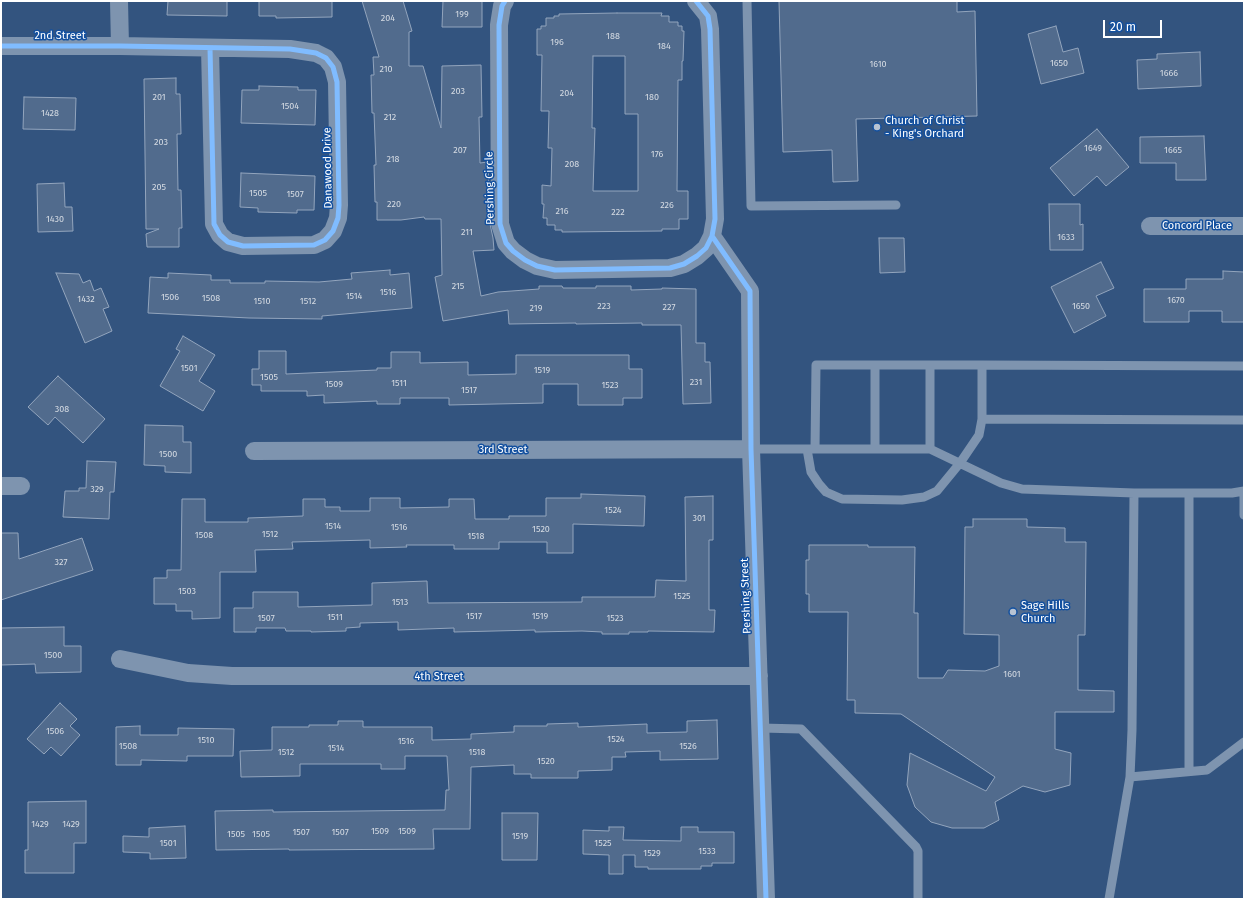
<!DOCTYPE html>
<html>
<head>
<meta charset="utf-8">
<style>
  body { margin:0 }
  #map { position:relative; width:1245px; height:900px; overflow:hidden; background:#33547f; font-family:"Fira Sans",sans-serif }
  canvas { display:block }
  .frame { position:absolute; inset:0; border:2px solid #fff; pointer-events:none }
  .scale { position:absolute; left:1103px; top:20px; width:59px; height:18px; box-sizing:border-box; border:2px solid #fff; border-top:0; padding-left:5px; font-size:12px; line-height:14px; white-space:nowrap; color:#fff; -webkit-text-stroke:3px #13509f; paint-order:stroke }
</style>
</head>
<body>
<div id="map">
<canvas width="1245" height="900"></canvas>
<div class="frame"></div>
<div class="scale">20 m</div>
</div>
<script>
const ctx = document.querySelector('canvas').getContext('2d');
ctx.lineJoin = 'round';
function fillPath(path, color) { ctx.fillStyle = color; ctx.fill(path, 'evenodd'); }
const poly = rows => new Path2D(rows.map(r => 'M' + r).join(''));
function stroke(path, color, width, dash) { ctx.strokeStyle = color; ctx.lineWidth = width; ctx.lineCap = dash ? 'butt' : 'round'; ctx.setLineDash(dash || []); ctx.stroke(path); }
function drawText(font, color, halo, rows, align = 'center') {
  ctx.font = font + ' "Fira Sans",sans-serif'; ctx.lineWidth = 3; ctx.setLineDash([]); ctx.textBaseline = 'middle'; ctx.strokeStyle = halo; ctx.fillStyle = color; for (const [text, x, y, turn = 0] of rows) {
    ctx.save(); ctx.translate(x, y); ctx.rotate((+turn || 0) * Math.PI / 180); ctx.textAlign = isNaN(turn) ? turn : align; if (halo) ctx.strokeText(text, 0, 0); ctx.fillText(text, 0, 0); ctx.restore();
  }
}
const building = poly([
  [168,1,227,1,227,16,167,15,168,1],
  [259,1,332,1,332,17,276,18,276,16,259,16,259,1],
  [362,1,403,1,412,31,409,32,409,66,423,66,441,128,442,66,481,65,482,117,479,117,480,163,488,162,490,224,493,238,494,250,473,251,481,296,498,292,539,289,539,286,562,286,563,288,596,288,596,286,631,286,631,290,662,289,662,288,696,289,696,343,705,343,705,362,710,362,711,403,683,404,681,325,642,325,642,323,576,324,576,323,509,324,508,310,443,321,435,277,442,275,441,219,425,219,424,217,401,220,377,220,377,202,375,202,374,165,376,165,374,113,372,113,371,75,374,75,373,57,379,57,362,1],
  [443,1,482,1,482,27,442,27,443,1],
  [779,1,957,1,957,12,975,11,977,116,856,119,858,181,833,182,832,150,783,152,779,1],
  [617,13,662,13,661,16,669,16,669,22,678,22,678,26,682,26,682,31,684,31,683,61,682,61,682,80,678,80,677,191,688,191,688,219,679,219,679,229,662,229,662,231,562,232,562,230,555,230,555,225,547,225,547,218,543,218,544,204,542,204,542,185,551,186,552,148,548,148,549,111,541,111,542,55,537,55,537,29,541,29,541,26,546,26,546,18,554,18,554,16,559,16,559,14,617,13],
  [593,56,625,56,625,114,638,114,638,191,593,191,595,128,592,128,593,56],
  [1056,26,1063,52,1078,48,1084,73,1041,84,1028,34,1056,26],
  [1200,52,1201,86,1138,89,1137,60,1157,59,1157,54,1200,52],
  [176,78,176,94,180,94,181,134,177,134,178,190,181,190,182,228,179,228,179,247,147,247,146,234,159,229,146,229,144,79,176,78],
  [259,86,298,87,298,90,316,90,315,125,241,123,242,90,259,90,259,86],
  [24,97,76,98,75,130,23,129,24,97],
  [1097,129,1129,167,1106,186,1097,176,1074,196,1050,168,1097,129],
  [1204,136,1206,180,1176,180,1176,163,1140,163,1140,137,1204,136],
  [241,173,315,176,314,210,297,210,297,213,258,212,258,208,240,207,241,173],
  [64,183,65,207,72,207,73,231,38,232,37,184,64,183],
  [1049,204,1080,204,1080,225,1083,224,1083,250,1050,250,1049,204],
  [879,238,904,238,905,272,880,273,879,238],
  [1101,262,1114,288,1096,296,1106,316,1074,333,1051,287,1101,262],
  [390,270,390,275,409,273,412,308,322,316,322,319,249,318,148,313,150,277,168,278,168,273,211,275,211,280,230,280,230,283,265,283,265,281,319,282,352,279,351,273,390,270],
  [1223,271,1244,272,1244,322,1222,322,1222,311,1189,311,1189,322,1144,322,1144,289,1186,289,1186,279,1223,279,1223,271],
  [56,273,79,274,83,283,90,280,94,291,101,288,109,307,103,309,112,331,85,343,56,273],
  [183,336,215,355,199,381,215,391,203,411,160,386,180,351,176,349,183,336],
  [259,351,286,351,286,374,377,370,377,368,391,368,391,352,420,352,420,363,468,362,468,375,516,374,516,355,629,355,629,369,642,369,642,398,623,398,623,405,578,405,578,384,543,384,543,403,449,405,449,398,400,398,400,404,377,404,377,401,324,403,324,395,307,396,307,391,261,391,261,385,252,385,252,369,259,369,259,351],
  [58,376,105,419,83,443,55,417,48,425,28,407,58,376],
  [145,425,183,426,183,442,191,442,191,473,165,472,165,466,144,465,145,425],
  [87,461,116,462,114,492,110,492,109,519,63,517,65,491,79,491,79,488,86,488,87,461],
  [581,494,645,496,644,526,573,524,573,553,547,553,547,542,499,542,499,549,454,549,454,545,406,545,407,547,370,548,370,540,292,542,293,549,255,550,256,572,220,572,220,618,192,619,192,611,176,611,176,604,154,604,154,578,167,578,167,570,181,570,182,499,205,499,205,522,248,522,248,518,303,516,303,499,325,499,325,507,340,507,340,511,370,511,370,498,400,498,400,508,449,507,449,499,474,499,475,519,509,519,509,516,546,516,546,498,581,498,581,494],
  [713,496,713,540,709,540,709,610,715,610,714,632,648,631,648,632,629,632,629,634,602,634,602,632,582,631,535,632,535,630,454,632,454,628,398,630,398,622,360,623,360,627,346,628,346,631,311,632,311,631,286,631,285,628,256,628,256,632,234,632,234,608,253,608,253,592,298,592,298,607,372,605,372,583,427,581,428,603,582,602,582,597,655,597,656,580,686,581,685,497,713,496],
  [973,519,1027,519,1027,527,1065,528,1065,542,1086,542,1085,635,1078,635,1078,690,1114,691,1114,712,1055,712,1055,749,1071,753,1070,785,1045,792,1023,786,995,802,999,820,984,828,952,828,931,822,915,807,907,785,910,753,986,791,995,777,901,714,855,713,855,700,847,700,848,612,809,612,809,594,806,594,806,560,809,560,809,545,868,545,868,547,915,547,914,613,918,613,918,678,943,678,948,670,985,671,999,666,999,635,964,634,965,527,973,527,973,519],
  [1,533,18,533,19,559,82,538,93,570,1,600,1,533],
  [64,627,64,646,81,646,81,672,36,673,35,664,1,665,1,628,64,627],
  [60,703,77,719,70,726,80,735,61,756,51,747,44,754,27,739,60,703],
  [717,720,718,759,660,760,660,751,625,752,626,757,612,757,612,770,578,771,578,778,531,778,531,774,514,774,514,765,471,767,470,829,433,829,434,849,289,850,289,849,216,850,215,811,273,810,273,812,445,810,446,790,449,790,447,756,405,756,405,769,381,769,381,764,300,764,300,776,241,777,240,751,272,750,272,727,309,727,309,725,338,725,338,721,363,721,363,727,432,727,432,740,471,739,471,734,514,732,514,726,547,726,547,724,578,723,578,727,647,724,647,733,687,732,687,721,717,720],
  [140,726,140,735,178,735,178,728,234,729,233,756,187,756,187,761,141,760,141,765,116,765,116,727,140,726],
  [86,801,86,843,74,843,74,873,25,873,25,850,28,850,28,802,86,801],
  [502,813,538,813,537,860,502,860,502,813],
  [185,826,186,858,150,859,150,853,123,852,123,836,149,837,149,828,185,826],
  [609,827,624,827,623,840,681,841,681,827,698,827,698,832,734,832,734,863,712,863,712,866,701,866,701,869,648,869,648,867,635,867,635,855,623,855,623,874,609,874,609,855,583,854,583,830,609,831,609,827]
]);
fillPath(building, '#516b8d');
stroke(building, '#93a5bd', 1);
stroke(poly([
  [747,1,751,206,896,205],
  [1244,366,982,365,982,419,1244,420],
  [751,449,930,449,930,365],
  [807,449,811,472,819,484,826,492,842,499,902,500,924,497,937,491,960,463,979,435,982,419],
  [815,449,816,365,982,365],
  [875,449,875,365],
  [930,449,1001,483,1022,489,1134,493],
  [1244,492,1244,515],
  [1189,493,1189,771],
  [761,728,801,729,916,847,918,851,918,899],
  [1130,777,1207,770,1244,742],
  [1109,899,1130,777,1132,730,1134,493,1232,493,1244,491]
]), '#7e94af', 9);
stroke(poly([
  [119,1,120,46],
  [505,1,502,6,499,25,500,224,506,243,513,251,525,260,537,266,555,270,670,268,684,264,697,256,706,248,712,236,715,219,710,29,708,16,696,1],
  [1,46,120,46,290,49,316,53,326,58,333,67,337,82,339,205,338,218,333,231,325,240,314,245,243,246,228,242,220,235,214,224,210,48],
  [1150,226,1244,226],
  [712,236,750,291,751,449,766,899],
  [254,451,751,449],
  [1,486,21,486],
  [120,659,188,673,232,676,759,676]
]), '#7e94af', 18);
stroke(poly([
  [505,1,502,6,499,25,500,224,506,243,513,251,525,260,537,266,555,270,670,268,684,264,697,256,706,248,712,236,715,219,710,29,708,16,696,1],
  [1,46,120,46,290,49,316,53,326,58,333,67,337,82,339,205,338,218,333,231,325,240,314,245,243,246,228,242,220,235,214,224,210,48],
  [712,236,750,291,751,449,766,899]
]), '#80bcff', 5);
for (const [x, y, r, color] of [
  [877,127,4,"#b8c3d2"],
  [1013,612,4,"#b8c3d2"]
]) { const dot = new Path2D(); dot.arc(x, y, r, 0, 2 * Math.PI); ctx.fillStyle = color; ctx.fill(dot); stroke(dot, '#13509f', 1.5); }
drawText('9px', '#d4dae2', null, [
  ["199",462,14],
  ["204",388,18],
  ["188",613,36],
  ["196",557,42],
  ["184",664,46],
  ["1650",1059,63],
  ["1610",878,64],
  ["210",386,69],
  ["1666",1169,73],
  ["203",458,91],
  ["204",567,93],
  ["201",159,97],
  ["180",652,97],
  ["1504",290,106],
  ["1428",50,113],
  ["212",390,117],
  ["203",161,142],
  ["1649",1093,148],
  ["207",460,150],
  ["1665",1173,150],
  ["176",657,154],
  ["218",393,159],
  ["208",572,164],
  ["205",159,187],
  ["1505",258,193],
  ["1507",295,194],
  ["220",394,204],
  ["226",667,205],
  ["216",562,211],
  ["222",618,212],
  ["1430",55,219],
  ["211",467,232],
  ["1633",1066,237],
  ["215",458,286],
  ["1516",388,292],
  ["1514",354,296],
  ["1506",170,297],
  ["1508",211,298],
  ["1432",86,299],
  ["1670",1176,300],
  ["1510",262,301],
  ["1512",308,301],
  ["223",604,306],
  ["1650",1081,306],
  ["227",669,307],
  ["219",536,308],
  ["1501",189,368],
  ["1519",542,370],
  ["1505",269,377],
  ["231",696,382],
  ["1511",399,383],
  ["1509",334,384],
  ["1523",610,385],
  ["1517",469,390],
  ["308",62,409],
  ["1500",168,454],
  ["329",97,489],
  ["1524",613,510],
  ["301",699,518],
  ["1514",333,526],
  ["1516",399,527],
  ["1520",541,529],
  ["1512",270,534],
  ["1508",204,535],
  ["1518",476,536],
  ["327",61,562],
  ["1503",187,591],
  ["1525",682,596],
  ["1513",400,602],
  ["1517",474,616],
  ["1519",540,616],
  ["1511",335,617],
  ["1507",266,618],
  ["1523",615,618],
  ["1500",53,655],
  ["1601",1012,674],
  ["1506",55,731],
  ["1524",616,739],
  ["1510",206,740],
  ["1516",406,741],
  ["1508",128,746],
  ["1526",688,746],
  ["1514",336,748],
  ["1512",286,752],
  ["1518",477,752],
  ["1520",546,761],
  ["1429",40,824],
  ["1429",71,824],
  ["1509",380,831],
  ["1509",407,831],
  ["1507",301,832],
  ["1507",340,832],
  ["1505",236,834],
  ["1505",261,834],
  ["1519",520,836],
  ["1501",168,843],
  ["1525",603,843],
  ["1533",707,851],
  ["1529",652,853]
]);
drawText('11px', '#fff', '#13509f', [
  ["2nd Street",60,36],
  ["Danawood Drive",328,168,-91],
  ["Pershing Circle",490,188,-91],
  ["Concord Place",1197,226],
  ["3rd Street",503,450],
  ["Pershing Street",746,596,-92],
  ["4th Street",439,677]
]);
drawText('11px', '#fff', '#13509f', [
  ["Church of Christ",885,121],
  ["- King's Orchard",885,134],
  ["Sage Hills",1021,606],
  ["Church",1021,619]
], 'left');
</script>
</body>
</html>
